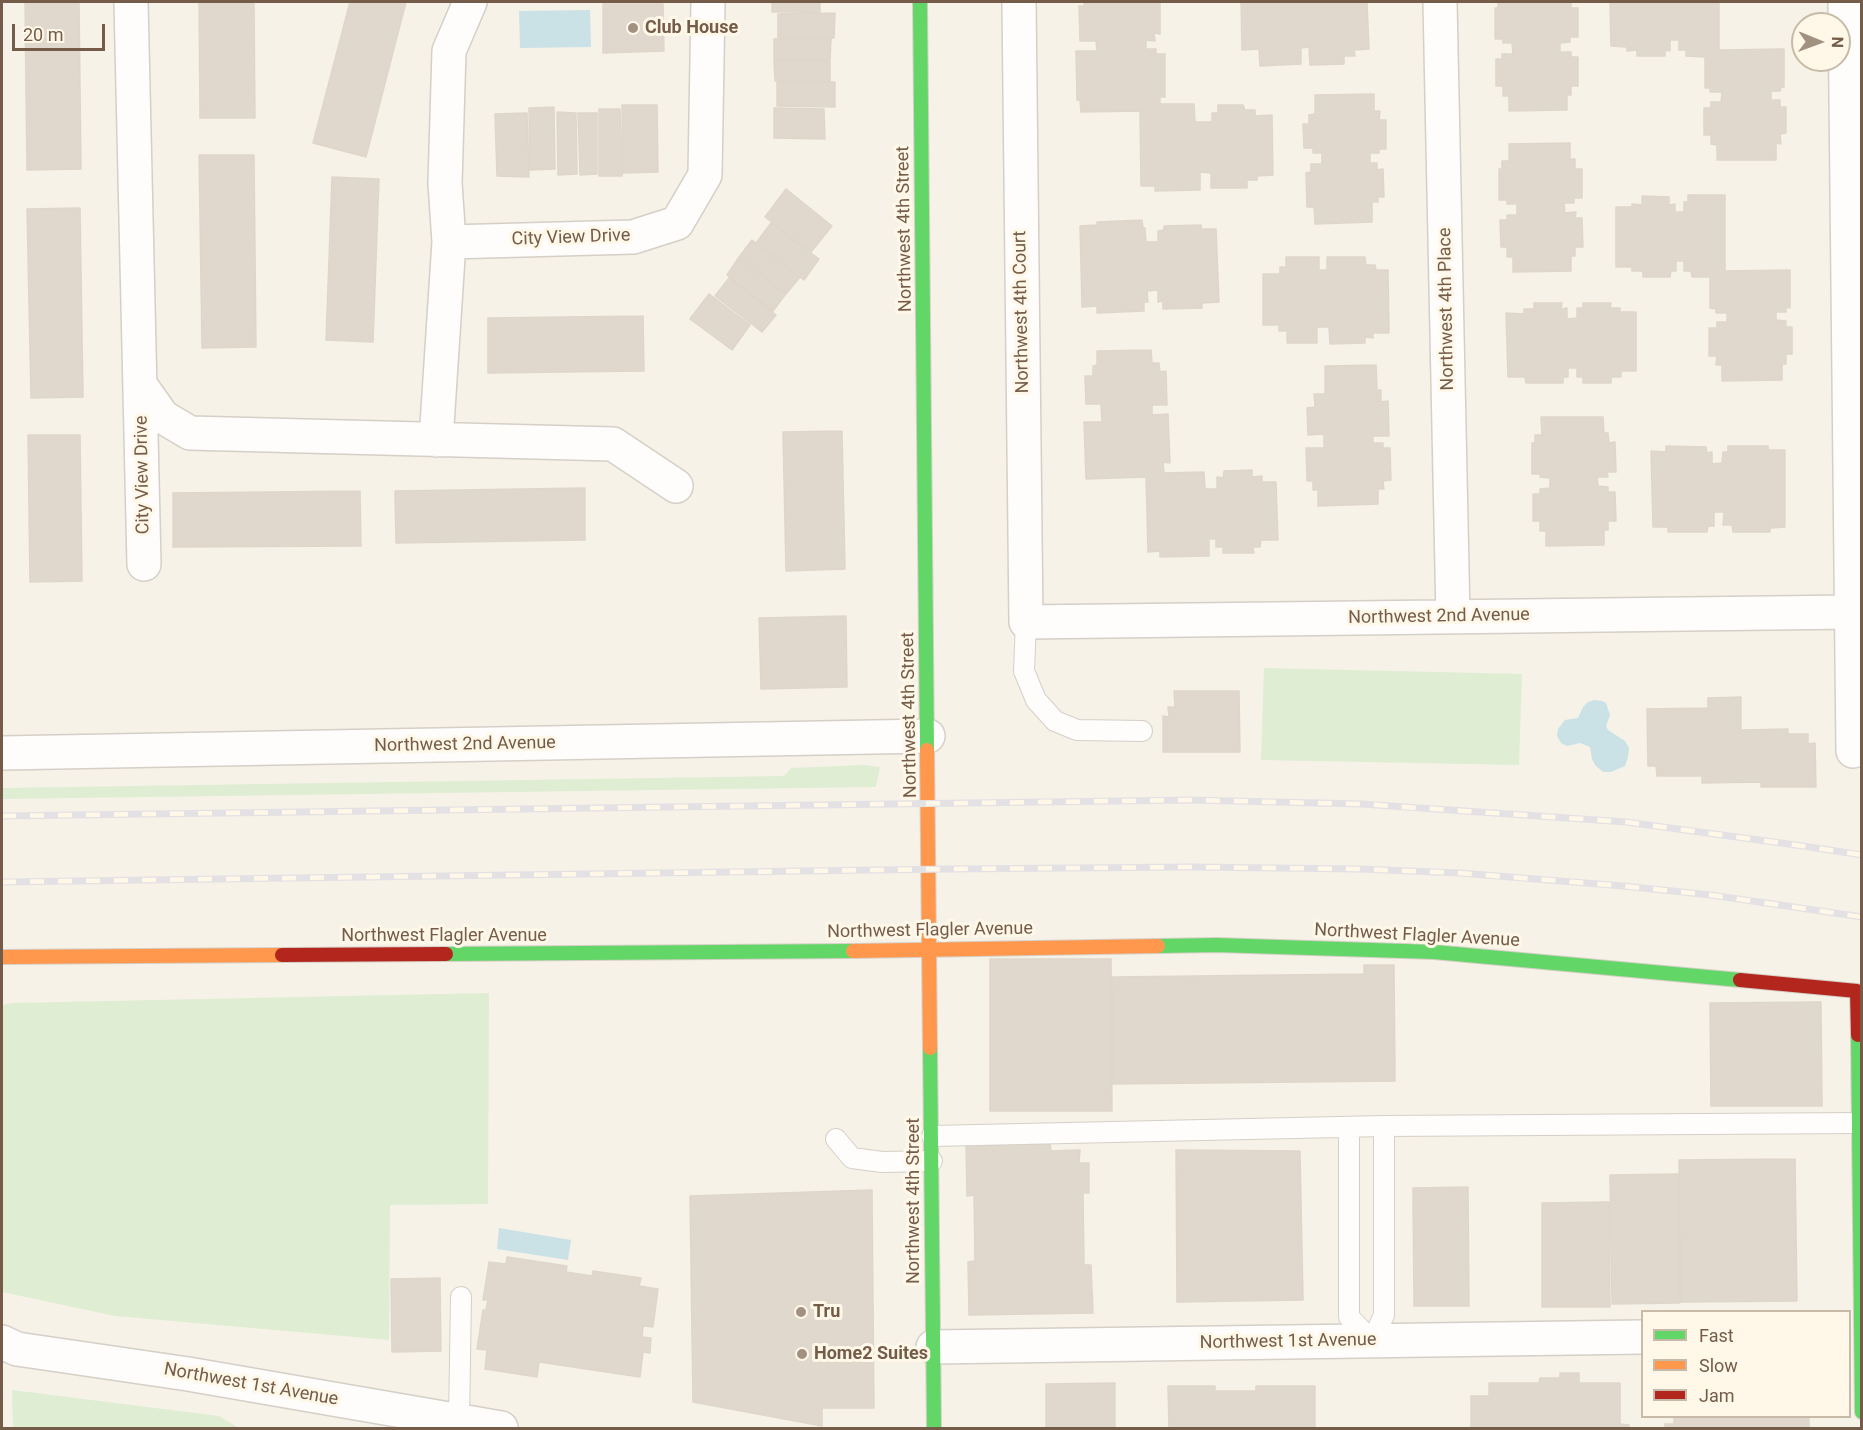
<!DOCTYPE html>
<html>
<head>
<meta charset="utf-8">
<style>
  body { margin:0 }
  #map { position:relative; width:1863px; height:1430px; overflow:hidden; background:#f6f2e8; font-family:Roboto,sans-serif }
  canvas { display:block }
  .frame { position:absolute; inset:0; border:3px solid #745c49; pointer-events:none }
  .legend { position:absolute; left:1641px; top:1310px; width:210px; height:108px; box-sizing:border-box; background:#fff8e8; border:2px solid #c7baa8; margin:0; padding:8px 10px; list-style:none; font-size:18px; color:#745c49 }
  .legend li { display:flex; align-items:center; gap:12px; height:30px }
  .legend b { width:30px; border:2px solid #c7baa8 }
  .north { position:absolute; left:1791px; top:12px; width:60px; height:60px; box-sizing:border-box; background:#fff8e8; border:2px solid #c7baa8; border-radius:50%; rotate:91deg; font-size:16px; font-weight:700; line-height:24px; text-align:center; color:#745c49 }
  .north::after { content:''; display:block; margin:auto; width:21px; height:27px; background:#a29081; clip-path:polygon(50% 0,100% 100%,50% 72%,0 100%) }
  .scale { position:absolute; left:12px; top:24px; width:93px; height:27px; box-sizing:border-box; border:3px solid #745c49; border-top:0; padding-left:8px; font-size:18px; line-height:21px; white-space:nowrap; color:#745c49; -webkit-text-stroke:4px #fff8e8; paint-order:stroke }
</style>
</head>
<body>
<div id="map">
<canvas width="1863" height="1430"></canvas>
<div class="frame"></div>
<ul class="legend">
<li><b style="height:8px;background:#63d668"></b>Fast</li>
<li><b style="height:8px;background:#ff974d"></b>Slow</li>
<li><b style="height:8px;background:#b3261e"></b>Jam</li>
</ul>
<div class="north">N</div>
<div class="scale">20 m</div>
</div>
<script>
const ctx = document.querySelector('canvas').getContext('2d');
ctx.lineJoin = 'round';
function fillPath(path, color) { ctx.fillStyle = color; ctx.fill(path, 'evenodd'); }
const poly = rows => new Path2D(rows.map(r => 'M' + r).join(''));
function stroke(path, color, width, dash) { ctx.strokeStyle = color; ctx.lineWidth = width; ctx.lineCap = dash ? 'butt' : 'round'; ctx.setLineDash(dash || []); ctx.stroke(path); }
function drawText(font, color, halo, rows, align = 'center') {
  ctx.font = font + ' Roboto,sans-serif'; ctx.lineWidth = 6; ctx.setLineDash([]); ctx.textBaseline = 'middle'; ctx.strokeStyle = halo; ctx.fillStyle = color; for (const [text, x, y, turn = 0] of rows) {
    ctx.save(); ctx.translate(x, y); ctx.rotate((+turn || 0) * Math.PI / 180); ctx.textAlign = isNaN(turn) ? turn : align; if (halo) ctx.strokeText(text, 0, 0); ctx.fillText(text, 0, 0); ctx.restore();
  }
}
fillPath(poly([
  [1264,668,1522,674,1519,765,1261,760],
  [864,765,880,767,876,787,2,799,2,788,784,776,791,768],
  [489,993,488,1204,390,1205,389,1340,115,1316,2,1292,2,1005,12,1003],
  [12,1390,219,1416,239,1428,13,1428]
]), '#dfedd3');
fillPath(poly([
  [590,10,591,47,520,48,519,11],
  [1594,700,1602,701,1606,703,1610,715,1606,726,1608,730,1625,741,1629,748,1628,757,1625,766,1611,772,1603,772,1595,765,1592,759,1590,747,1580,743,1567,746,1561,743,1557,736,1558,729,1565,720,1578,718,1583,707,1588,702],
  [499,1228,571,1240,568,1260,497,1249]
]), '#cae1e6');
const building = poly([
  [25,2,79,2,81,169,27,170,25,2],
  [199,2,254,2,255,118,200,118,199,2],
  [350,2,406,2,366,157,313,143,350,2],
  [772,2,820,2,820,12,772,12,772,2],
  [1084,2,1160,2,1160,34,1154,33,1155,41,1146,40,1146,49,1156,49,1156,54,1165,54,1165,97,1160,97,1160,104,1194,104,1195,122,1212,122,1212,113,1218,113,1218,105,1243,105,1245,110,1255,110,1255,116,1272,115,1273,175,1257,176,1257,180,1247,180,1247,188,1211,188,1211,173,1200,172,1200,190,1155,191,1155,186,1141,186,1140,111,1081,112,1080,100,1077,100,1076,51,1097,51,1096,41,1080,41,1079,6,1084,6,1084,2],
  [1241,2,1367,2,1369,49,1354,50,1355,56,1344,56,1344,64,1310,65,1309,47,1301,48,1301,64,1260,66,1259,49,1242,50,1241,2],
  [1498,2,1571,2,1571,8,1578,8,1578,37,1570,37,1570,42,1560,43,1560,52,1571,52,1571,57,1578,57,1578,86,1571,86,1571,95,1567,95,1567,110,1509,111,1509,96,1503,96,1503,86,1496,86,1496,59,1502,59,1502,54,1513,54,1512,43,1503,43,1503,39,1495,39,1495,8,1498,8,1498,2],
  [1610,2,1719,2,1719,50,1784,49,1784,87,1781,87,1780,91,1771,91,1771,100,1780,100,1780,107,1786,107,1786,133,1780,134,1781,144,1776,143,1776,160,1717,160,1717,145,1711,144,1711,135,1704,135,1704,108,1711,108,1711,102,1721,102,1722,92,1710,92,1710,88,1705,88,1705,57,1686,56,1686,50,1679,50,1679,40,1670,40,1670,51,1665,50,1665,56,1637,56,1637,50,1627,51,1627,47,1611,46,1610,2],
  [603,4,663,4,664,51,603,53,603,4],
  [835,13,834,38,778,38,778,14,835,13],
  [774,39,831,39,830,60,774,59,774,39],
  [774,60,830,61,830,81,775,81,774,60],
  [777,82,835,82,835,107,777,106,777,82],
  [1374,94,1374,111,1380,111,1379,120,1386,120,1386,149,1379,149,1379,153,1370,153,1370,163,1377,163,1377,170,1383,169,1384,197,1378,197,1378,202,1372,202,1372,222,1315,224,1314,207,1307,207,1306,173,1311,172,1311,164,1322,164,1322,153,1313,153,1313,148,1304,148,1303,124,1309,124,1309,115,1315,114,1315,95,1374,94],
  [622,105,657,105,658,172,623,173,622,105],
  [554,107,555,169,530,170,529,108,554,107],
  [774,108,824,109,825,139,774,138,774,108],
  [599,109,620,109,622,176,599,176,599,109],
  [557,112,576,113,577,174,558,175,557,112],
  [527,113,529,177,497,176,495,114,527,113],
  [578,113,597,113,597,174,580,175,578,113],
  [1570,143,1570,159,1575,159,1575,169,1582,169,1582,198,1574,198,1574,203,1564,203,1565,213,1576,212,1575,218,1582,218,1583,247,1575,247,1575,256,1571,256,1571,271,1513,272,1513,257,1507,257,1507,247,1501,247,1500,220,1507,220,1507,215,1517,215,1517,204,1507,204,1507,200,1499,200,1499,169,1502,169,1502,161,1509,161,1509,144,1570,143],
  [199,155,254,155,256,347,202,348,199,155],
  [332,177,379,179,373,342,326,340,332,177],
  [786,189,832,226,811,252,765,217,786,189],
  [1688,195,1725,195,1725,271,1790,270,1790,308,1786,307,1786,312,1776,312,1776,320,1786,321,1786,327,1792,327,1792,354,1786,354,1786,364,1782,364,1782,380,1722,381,1722,365,1716,365,1717,356,1709,356,1709,328,1717,328,1717,322,1727,322,1727,313,1716,313,1716,309,1710,308,1710,277,1692,277,1691,271,1684,271,1684,261,1676,261,1676,271,1671,271,1670,277,1643,277,1643,271,1632,271,1632,267,1616,267,1616,207,1632,207,1632,204,1642,205,1642,196,1669,197,1669,205,1675,204,1675,212,1684,212,1684,202,1688,202,1688,195],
  [80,208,83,397,31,398,27,209,80,208],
  [1142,220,1143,228,1145,228,1146,242,1158,242,1158,231,1164,230,1164,226,1201,225,1201,229,1216,229,1219,302,1202,303,1202,308,1163,309,1163,301,1158,302,1158,290,1147,291,1148,302,1144,302,1144,311,1097,313,1097,306,1082,307,1080,226,1097,225,1097,222,1142,220],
  [771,223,819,259,804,280,756,243,771,223],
  [752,240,800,277,786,294,739,257,752,240],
  [739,257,785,295,773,311,727,275,739,257],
  [1286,257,1319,257,1319,270,1327,270,1327,257,1365,257,1366,265,1375,265,1376,270,1388,270,1389,333,1373,333,1373,338,1365,337,1365,343,1330,344,1329,327,1317,327,1317,343,1287,343,1287,331,1279,331,1279,325,1263,325,1263,274,1280,274,1280,267,1286,267,1286,257],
  [729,278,776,315,762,332,715,296,729,278],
  [709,294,750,325,732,350,690,319,709,294],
  [1534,303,1562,303,1561,309,1567,308,1567,319,1577,318,1577,308,1583,308,1583,303,1611,303,1610,308,1620,308,1620,312,1636,312,1636,371,1621,371,1621,377,1611,377,1611,383,1583,383,1583,377,1577,377,1577,368,1568,368,1568,377,1563,377,1563,383,1526,383,1525,377,1508,377,1506,313,1524,314,1524,309,1534,309,1534,303],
  [643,316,644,371,488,373,488,318,643,316],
  [1151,350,1152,363,1159,363,1160,372,1166,371,1167,405,1152,405,1152,415,1168,414,1170,463,1163,462,1164,473,1204,472,1205,489,1217,489,1217,477,1223,478,1224,471,1252,470,1252,477,1262,476,1262,482,1276,482,1278,540,1261,540,1260,547,1253,547,1254,553,1223,553,1223,547,1216,547,1216,539,1209,539,1209,556,1160,557,1160,551,1148,552,1146,477,1086,479,1084,422,1102,422,1101,404,1086,404,1085,376,1093,376,1093,366,1097,365,1097,351,1151,350],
  [1376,365,1377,390,1381,390,1381,402,1388,401,1389,436,1373,436,1373,443,1383,443,1383,448,1390,448,1391,480,1383,481,1384,489,1378,489,1378,504,1318,506,1318,490,1313,490,1313,481,1307,481,1306,448,1324,448,1324,434,1308,435,1307,408,1315,407,1314,394,1325,394,1325,366,1376,365],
  [1541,417,1603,417,1604,433,1608,433,1609,443,1615,442,1616,472,1607,472,1608,477,1597,477,1598,486,1608,487,1608,492,1615,492,1616,521,1608,521,1608,530,1604,530,1604,545,1546,546,1546,531,1540,531,1540,521,1533,521,1533,494,1540,494,1540,489,1550,488,1550,478,1540,477,1540,474,1532,474,1532,443,1535,443,1535,435,1542,435,1541,417],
  [842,431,845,569,786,571,783,432,842,431],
  [28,435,80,435,82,581,30,582,28,435],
  [1666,446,1706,447,1707,453,1712,452,1712,464,1722,463,1723,452,1728,452,1728,446,1768,446,1768,450,1785,450,1785,527,1770,528,1770,532,1733,532,1732,525,1723,525,1724,512,1714,512,1714,526,1708,526,1707,532,1668,532,1668,527,1653,527,1651,451,1666,452,1666,446],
  [585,488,585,540,396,543,395,491,585,488],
  [360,491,361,546,173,547,173,493,360,491],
  [846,616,847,687,761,689,759,618,846,616],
  [1174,691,1239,691,1240,752,1163,752,1163,716,1169,717,1168,707,1175,707,1174,691],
  [1741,697,1741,730,1788,729,1788,734,1808,734,1808,744,1815,743,1816,787,1761,787,1761,782,1702,783,1702,776,1657,776,1656,766,1648,766,1647,709,1708,708,1708,698,1741,697],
  [990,959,1111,959,1112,1111,990,1111,990,959],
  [1364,965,1394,965,1395,1081,1113,1084,1112,977,1364,974,1364,965],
  [1821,1002,1822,1106,1711,1106,1710,1003,1821,1002],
  [1050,1143,1051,1151,1080,1150,1079,1163,1089,1163,1089,1193,1083,1193,1084,1265,1091,1265,1093,1313,969,1315,968,1262,975,1261,974,1195,967,1196,966,1145,1050,1143],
  [1176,1150,1300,1151,1303,1300,1177,1302,1176,1150],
  [1795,1159,1797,1301,1681,1302,1679,1160,1795,1159],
  [1678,1174,1680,1303,1612,1304,1610,1175,1678,1174],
  [1468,1187,1469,1306,1414,1306,1413,1188,1468,1187],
  [872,1190,874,1408,822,1408,822,1426,693,1402,690,1196,872,1190],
  [1609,1202,1610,1307,1542,1307,1542,1203,1609,1202],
  [507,1257,567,1266,566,1272,592,1276,593,1271,641,1278,639,1286,658,1289,653,1327,643,1326,642,1337,651,1338,650,1353,643,1352,640,1377,539,1362,537,1377,485,1369,487,1350,477,1349,483,1310,486,1310,488,1300,483,1300,489,1262,506,1264,507,1257],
  [440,1278,441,1351,392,1352,391,1279,440,1278],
  [1560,1373,1579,1373,1579,1383,1620,1383,1620,1424,1629,1425,1629,1428,1471,1428,1471,1396,1489,1396,1489,1383,1539,1383,1540,1378,1560,1378,1560,1373],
  [1115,1383,1115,1428,1046,1428,1046,1384,1115,1383],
  [1168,1386,1215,1386,1215,1391,1256,1391,1256,1386,1315,1386,1315,1428,1169,1428,1168,1386],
  [1674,1416,1809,1417,1809,1428,1665,1428,1665,1424,1674,1424,1674,1416]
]);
fillPath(building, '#e1d8cd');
stroke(building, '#dfd6ca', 1.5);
const lane = poly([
  [1026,622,1024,671,1036,700,1055,721,1077,730,1142,731],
  [1349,1127,1349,1317,1372,1341,1384,1315,1384,1126],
  [932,1136,1384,1126,1860,1123],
  [836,1139,852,1158,882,1162,932,1161],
  [459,1422,461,1297]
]);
const street = poly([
  [131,2,144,564],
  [470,2,449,51,445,183,449,242,633,237,677,223,705,175,708,2],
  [1019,2,1026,622,1852,612],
  [1440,2,1453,617],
  [1845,2,1853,751],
  [141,386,163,417,190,433,613,444,676,486],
  [436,440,449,242],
  [2,753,928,736],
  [2,1342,17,1349,188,1374,501,1428],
  [933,1347,1642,1337]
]);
const fast = poly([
  [920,2,927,750],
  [1158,946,1217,945,1434,952,1740,980],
  [446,954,853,951],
  [1858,1035,1862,1412],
  [930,1048,934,1428]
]);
const slow = poly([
  [927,750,930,1048],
  [853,951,1158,946],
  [2,957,282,955]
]);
const jam = poly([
  [282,955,446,954],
  [1740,980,1857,991,1858,1035]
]);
stroke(lane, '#d5cfc7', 22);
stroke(street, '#d5cfc7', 36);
stroke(fast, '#d6cfc6', 16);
stroke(slow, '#d6cfc6', 16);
stroke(jam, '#d6cfc6', 16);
stroke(lane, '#fefdfc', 20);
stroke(street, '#fefdfc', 33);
stroke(fast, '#63d668', 14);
stroke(slow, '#ff974d', 14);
stroke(jam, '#b3261e', 14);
const rail = poly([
  [2,816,1190,800,1362,804,1626,822,1803,846,1862,855],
  [2,882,950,869,1191,867,1359,869,1460,873,1623,886,1711,895,1862,917]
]);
stroke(rail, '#e4e1e4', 7);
stroke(rail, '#fff8e8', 4.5, [14]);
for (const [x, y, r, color] of [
  [633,28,6,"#a29081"],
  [801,1312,6,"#a29081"],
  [802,1354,6,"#a29081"]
]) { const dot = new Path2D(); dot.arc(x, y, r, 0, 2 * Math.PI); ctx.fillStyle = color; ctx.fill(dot); stroke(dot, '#fff8e8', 2); }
drawText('bold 18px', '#745c49', '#fff8e8', [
  ["Club House",645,28],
  ["Tru",813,1312],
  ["Home2 Suites",814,1354]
], 'left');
drawText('18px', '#745c49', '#fff8e8', [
  ["Northwest 4th Street",905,229,-91],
  ["City View Drive",571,238,-2],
  ["Northwest 4th Place",1447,309,-91],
  ["Northwest 4th Court",1022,312,-91],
  ["City View Drive",143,475,-91],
  ["Northwest 2nd Avenue",1439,617,-1],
  ["Northwest 4th Street",910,715,-91],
  ["Northwest 2nd Avenue",465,745,-1],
  ["Northwest Flagler Avenue",930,931,-1],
  ["Northwest Flagler Avenue",444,936],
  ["Northwest Flagler Avenue",1417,936,3],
  ["Northwest 4th Street",914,1201,-90],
  ["Northwest 1st Avenue",1288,1342,-1],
  ["Northwest 1st Avenue",251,1385,10]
]);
</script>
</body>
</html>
